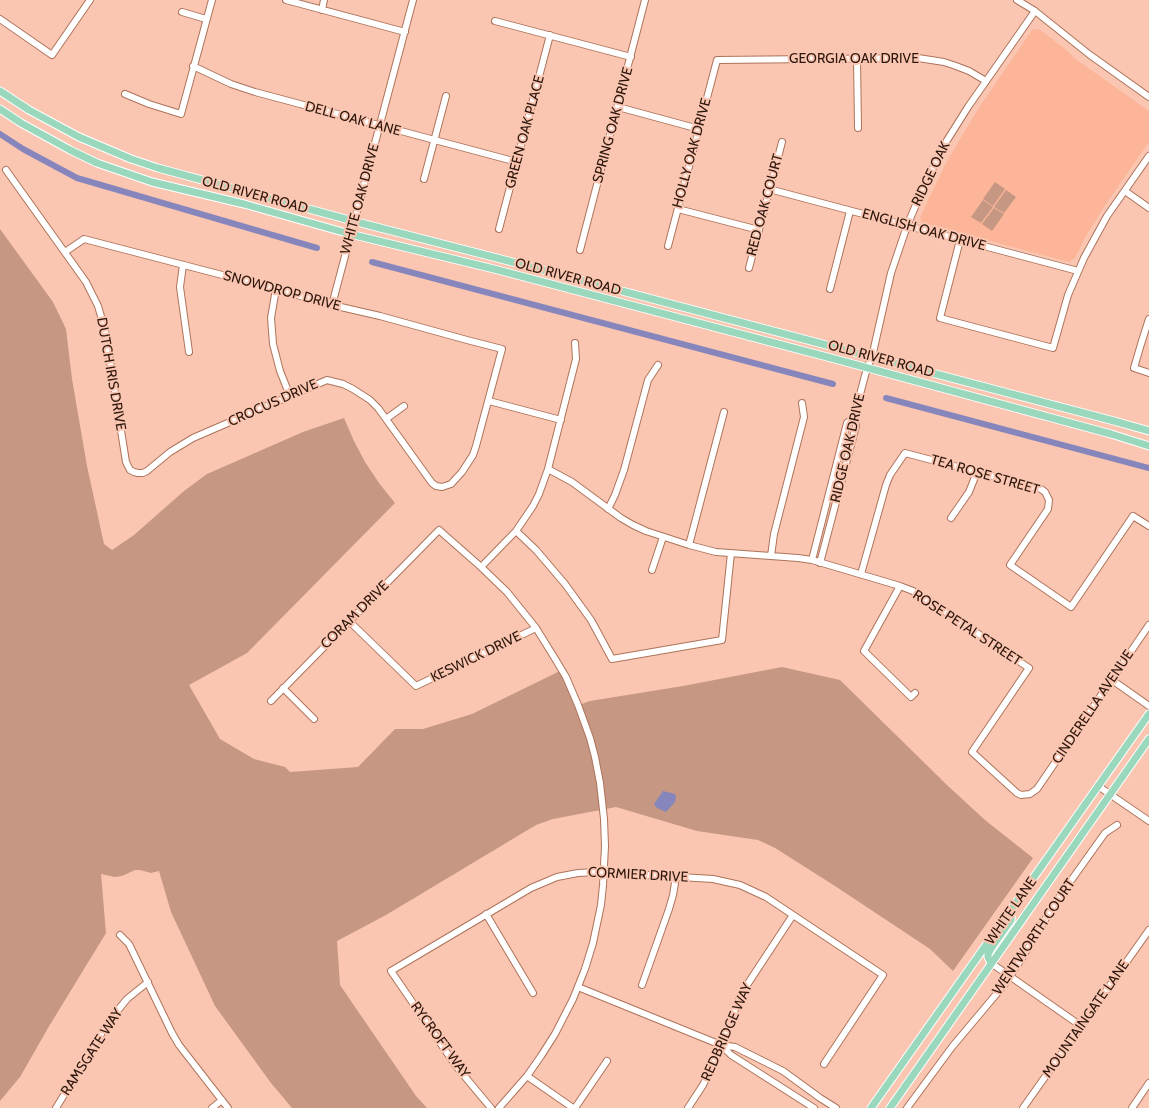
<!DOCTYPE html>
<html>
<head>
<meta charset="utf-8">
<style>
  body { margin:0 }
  canvas { display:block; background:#fac6b1 }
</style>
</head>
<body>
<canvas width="1149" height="1108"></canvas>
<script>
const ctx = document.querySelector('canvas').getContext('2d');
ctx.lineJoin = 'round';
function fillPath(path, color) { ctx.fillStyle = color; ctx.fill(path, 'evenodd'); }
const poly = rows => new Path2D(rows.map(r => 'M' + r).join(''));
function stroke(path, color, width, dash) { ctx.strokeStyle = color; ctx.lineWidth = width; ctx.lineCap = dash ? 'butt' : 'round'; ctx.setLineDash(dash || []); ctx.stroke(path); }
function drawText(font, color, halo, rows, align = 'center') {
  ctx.font = font + ' Cabin,sans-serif'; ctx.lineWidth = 4; ctx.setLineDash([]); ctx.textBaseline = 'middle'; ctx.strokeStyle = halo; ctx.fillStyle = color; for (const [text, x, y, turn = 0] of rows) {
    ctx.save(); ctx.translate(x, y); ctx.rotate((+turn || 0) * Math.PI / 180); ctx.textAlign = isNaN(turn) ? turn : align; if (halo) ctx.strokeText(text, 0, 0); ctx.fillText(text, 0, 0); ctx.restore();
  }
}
fillPath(poly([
  [1039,29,1069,52,1074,58,1149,111,1149,142,1104,207,1086,236,1075,258,1069,262,922,223,920,217,947,161,980,106,1032,30]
]), '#fcb598');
fillPath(poly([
  [995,182,1005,189,993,206,983,199],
  [1006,190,1016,197,1004,213,994,207],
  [983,200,993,207,981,223,971,217],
  [994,208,1004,214,992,231,982,224],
  [0,229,53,302,66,329,72,379,87,466,104,544,112,550,134,535,184,491,207,474,303,432,344,418,354,441,365,462,379,483,395,503,247,653,189,685,220,739,254,759,285,767,290,772,358,767,395,729,423,729,472,714,562,670,579,705,590,701,683,686,782,667,840,680,948,786,985,820,1033,858,953,971,930,949,835,886,775,848,758,840,697,831,616,807,553,819,536,825,386,915,337,941,340,985,416,1096,427,1108,292,1108,271,1083,215,1006,171,912,159,871,151,873,140,870,135,870,122,876,115,877,101,874,106,933,48,1028,20,1077,0,1101]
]), '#c69783');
fillPath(poly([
  [663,791,675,794,676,797,675,802,666,812,657,808,654,804]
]), '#8686bc');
stroke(poly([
  [0,134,23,149,77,178,317,248],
  [372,262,833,384],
  [886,398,1149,468]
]), '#8686bc', 6);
const minor = poly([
  [286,0,405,32],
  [1017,0,1035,11,1090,55,1149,97],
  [322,10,324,0],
  [182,12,206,19],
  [0,19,52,55,90,0],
  [495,21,631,57],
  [857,59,858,128],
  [193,66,231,84,255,92,517,162],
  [125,94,149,104,181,114,212,0],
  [618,107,699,129],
  [6,170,86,282,98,306,105,330,126,462,130,470,134,472,138,473,143,473,147,471,170,452,193,438,327,380,343,384,353,389,370,400,378,408,386,419,432,483,436,486,442,487,451,484,462,472,473,455,476,446,502,349,467,340,380,316,332,305,276,289,84,239,65,252],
  [424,179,446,96],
  [769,189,1078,271],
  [1125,191,1149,208],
  [678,209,759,230],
  [499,229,550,35],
  [960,240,940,318,1053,348,1068,295,1084,258,1107,216,1149,156],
  [668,246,717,60,918,58,944,62,956,66,969,71,986,81],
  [580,250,645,0],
  [183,265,180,287,189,352],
  [749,268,782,142],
  [276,289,271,318,273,344,280,371,290,396],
  [830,289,850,211],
  [332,305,413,0],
  [1149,319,1141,344,1134,368,1149,373],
  [489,401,561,420],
  [386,419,404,406],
  [548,469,572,482,621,518,633,525,646,531,689,545,716,552,798,558,812,560,900,586,913,591,931,602,1029,668,972,752,1017,793,1021,795,1030,794,1037,789,1149,625],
  [608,509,615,495,624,470,648,380,658,365],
  [951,518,969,492,977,472],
  [516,531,536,550,565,584,591,620,612,659,722,640,731,553],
  [689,545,724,412],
  [771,556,774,534,804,417,802,403],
  [812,560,847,423,854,417],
  [820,563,856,426,854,417,867,368,872,357,891,273,907,226,923,188,946,142,968,107,1035,11],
  [481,567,516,531,533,506,539,494,548,469,576,359,575,343],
  [652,570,663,537],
  [861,574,886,485,890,475,905,453,1041,489,1045,492,1049,500,1048,509,1010,565,1071,607,1133,516,1149,526],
  [900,586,864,651,911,697,915,693],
  [349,621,416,686,536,628],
  [1112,680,1149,706],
  [283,688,314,719],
  [271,701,439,530,481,567,507,592,536,628,554,657,566,677,578,705,590,738,595,757,600,783,604,819,605,846,603,885,601,905,593,943,585,969,573,999,555,1034,541,1056,527,1076,499,1108],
  [1098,786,1149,821],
  [486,914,533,993],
  [120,935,129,944,172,1033,179,1045,228,1108],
  [991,963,1081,1026],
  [642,985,669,909,673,895,676,877],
  [578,987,721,1045,735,1047,783,1071,820,1098,836,1108],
  [721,1045,731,1055,814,1108],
  [527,1076,573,1108],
  [56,1108,109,1021,127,999,148,982],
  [212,1108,222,1100],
  [491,1108,456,1066,391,971,531,888,557,877,578,873,597,872,713,879,740,885,766,897,883,975,824,1064],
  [575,1108,607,1061],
  [688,1108,703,1085,710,1071,740,997,747,985,793,915],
  [907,1108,952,1047,1004,985,1022,958,1055,903,1105,833,1117,825],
  [1023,1108,1149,930],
  [1132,1108,1149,1083]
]);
const major = poly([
  [0,91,29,110,79,137,131,159,158,168,353,221,497,258,1114,421,1149,431],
  [0,109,21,123,70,150,97,163,152,182,244,204,350,234,494,269,831,358,1111,434,1149,446],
  [991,963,988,957,988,954,992,947,1011,920,1012,910],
  [871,1108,1149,714],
  [890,1108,1149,739]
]);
stroke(minor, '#ae735b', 8);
stroke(major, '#fff', 9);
stroke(minor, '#fff', 6);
stroke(major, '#9ad8be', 7);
drawText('14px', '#2d160c', '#fac6b1', [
  ["GEORGIA OAK DRIVE",854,59],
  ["DELL OAK LANE",353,119,15],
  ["SPRING OAK DRIVE",613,125,-75],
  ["GREEN OAK PLACE",525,132,-75],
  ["HOLLY OAK DRIVE",692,153,-75],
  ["RIDGE OAK",931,174,-64],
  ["OLD RIVER ROAD",255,195,15],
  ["WHITE OAK DRIVE",360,199,-75],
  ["RED OAK COURT",765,205,-75],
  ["ENGLISH OAK DRIVE",924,230,15],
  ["OLD RIVER ROAD",568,277,15],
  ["SNOWDROP DRIVE",282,291,15],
  ["OLD RIVER ROAD",881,359,15],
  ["DUTCH IRIS DRIVE",111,374,80],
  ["CROCUS DRIVE",273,403,-24],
  ["RIDGE OAK DRIVE",848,448,-77],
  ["TEA ROSE STREET",985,475,16],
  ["CORAM DRIVE",355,615,-45],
  ["ROSE PETAL STREET",967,628,33],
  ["KESWICK DRIVE",476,657,-26],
  ["CINDERELLA AVENUE",1093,707,-56],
  ["CORMIER DRIVE",638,875,3],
  ["WHITE LANE",1011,911,-55],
  ["WENTWORTH COURT",1034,937,-56],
  ["MOUNTAINGATE LANE",1086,1019,-55],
  ["REDBRIDGE WAY",727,1032,-66],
  ["RYCROFT WAY",440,1040,54],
  ["RAMSGATE WAY",92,1052,-57]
]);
</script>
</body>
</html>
